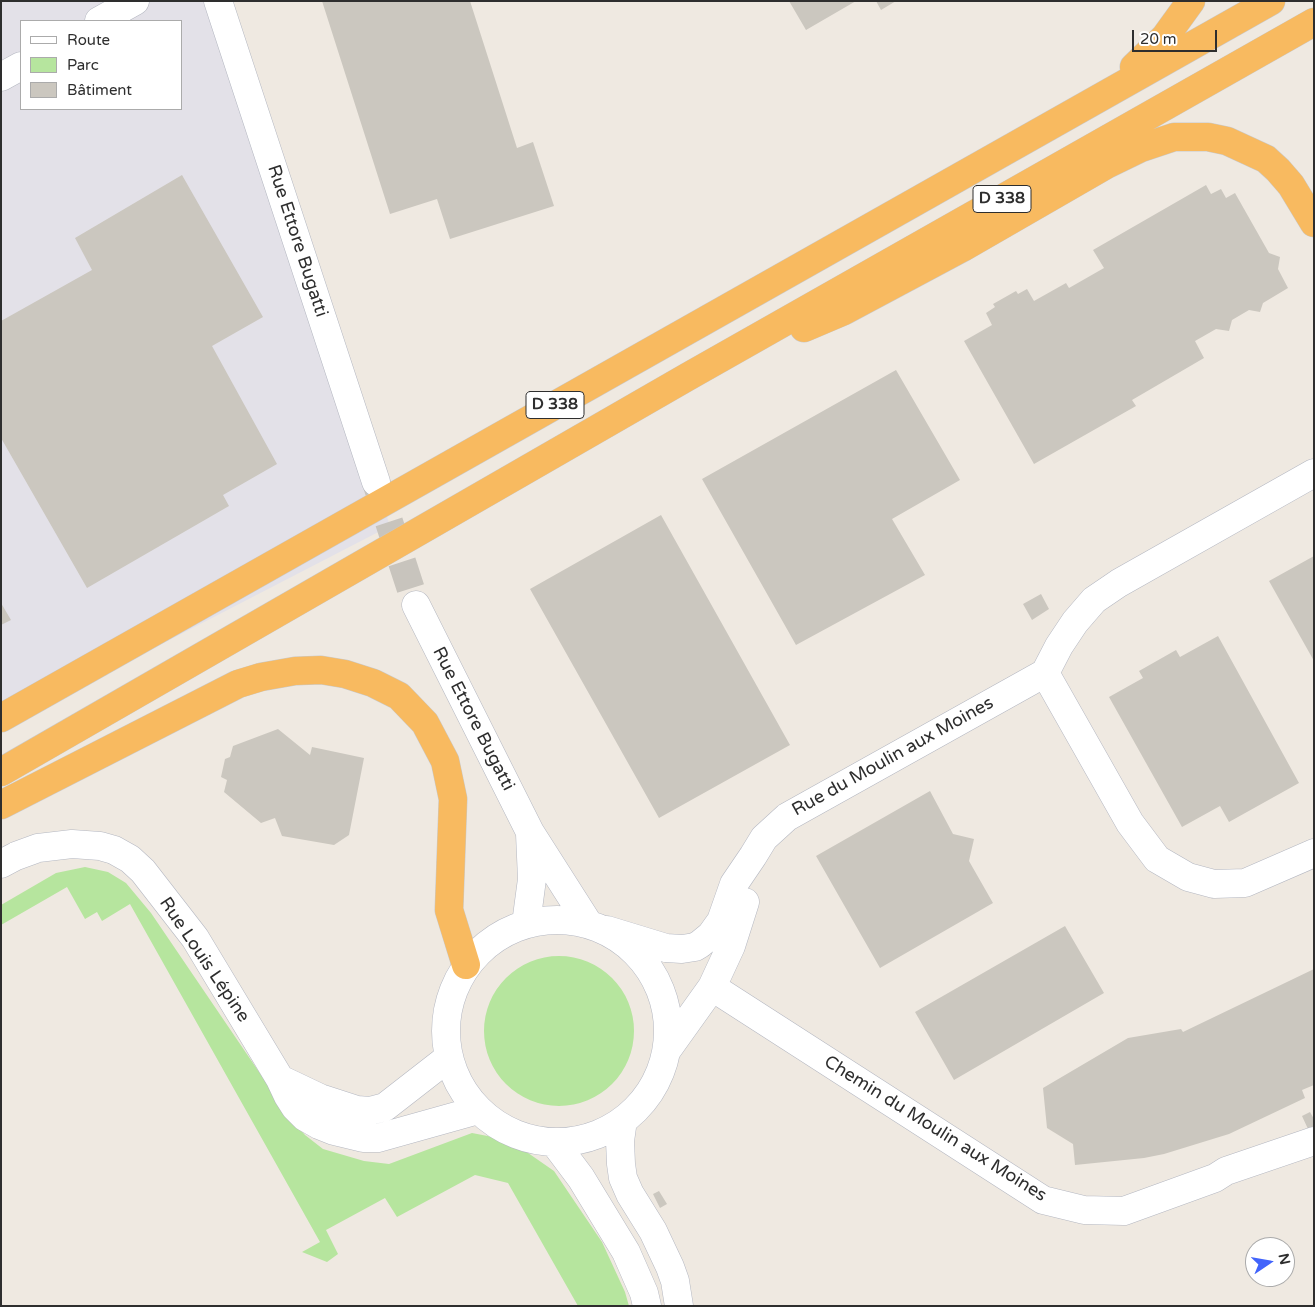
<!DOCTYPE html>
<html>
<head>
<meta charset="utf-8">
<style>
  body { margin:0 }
  #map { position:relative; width:1315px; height:1307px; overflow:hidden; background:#efe9e1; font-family:"Varela Round",sans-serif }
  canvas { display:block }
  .frame { position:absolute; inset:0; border:2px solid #2e2e2e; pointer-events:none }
  .legend { position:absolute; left:20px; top:20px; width:162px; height:90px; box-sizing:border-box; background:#fff; border:1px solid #ababab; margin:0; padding:6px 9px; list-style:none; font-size:15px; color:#2e2e2e }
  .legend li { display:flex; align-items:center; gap:10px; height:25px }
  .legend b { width:25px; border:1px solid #ababab }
  .north { position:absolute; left:1245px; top:1237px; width:50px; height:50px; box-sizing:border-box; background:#fff; border:1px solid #ababab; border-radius:50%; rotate:78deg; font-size:14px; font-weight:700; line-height:20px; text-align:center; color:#2e2e2e }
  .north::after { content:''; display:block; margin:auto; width:18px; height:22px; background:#4264fb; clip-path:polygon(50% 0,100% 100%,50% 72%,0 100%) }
  .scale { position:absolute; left:1132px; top:30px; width:85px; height:22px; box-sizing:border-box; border:2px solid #2e2e2e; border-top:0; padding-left:6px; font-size:15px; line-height:18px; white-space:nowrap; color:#2e2e2e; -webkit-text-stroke:4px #fff; paint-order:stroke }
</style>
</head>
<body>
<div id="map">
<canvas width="1315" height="1307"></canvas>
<div class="frame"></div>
<ul class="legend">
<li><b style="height:6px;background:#fff"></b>Route</li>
<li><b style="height:14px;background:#b6e59e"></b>Parc</li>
<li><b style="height:14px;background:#cbc7bf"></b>Bâtiment</li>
</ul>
<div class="north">N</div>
<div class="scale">20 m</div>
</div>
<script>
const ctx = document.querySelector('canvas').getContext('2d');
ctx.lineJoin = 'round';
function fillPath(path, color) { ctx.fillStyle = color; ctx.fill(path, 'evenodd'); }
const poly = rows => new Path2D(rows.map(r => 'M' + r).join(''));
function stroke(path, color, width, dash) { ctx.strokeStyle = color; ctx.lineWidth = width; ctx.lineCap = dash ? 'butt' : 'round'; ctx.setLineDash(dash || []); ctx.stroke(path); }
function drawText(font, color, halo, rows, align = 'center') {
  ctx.font = font + ' "Varela Round",sans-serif'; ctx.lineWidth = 4; ctx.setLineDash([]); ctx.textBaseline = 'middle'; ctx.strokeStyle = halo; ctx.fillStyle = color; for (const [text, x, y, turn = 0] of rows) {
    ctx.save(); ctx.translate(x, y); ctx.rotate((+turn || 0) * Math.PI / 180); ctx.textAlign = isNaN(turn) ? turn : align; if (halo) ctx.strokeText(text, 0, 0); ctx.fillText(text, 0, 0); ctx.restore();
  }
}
fillPath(poly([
  [1,1,218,1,390,526,1,727],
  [21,21,181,21,181,109,21,109]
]), '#e3e1e8');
fillPath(poly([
  [85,867,108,872,126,883,151,913,291,1119,305,1135,323,1149,364,1161,389,1164,472,1133,503,1139,518,1146,554,1171,602,1242,625,1292,629,1306,578,1306,508,1183,475,1175,397,1217,385,1198,326,1230,338,1254,327,1262,302,1252,320,1242,130,904,102,921,97,912,85,919,67,887,1,925,1,905,56,873],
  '484 1031a75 75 0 1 1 150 0a75 75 0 1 1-150 0Z'
]), '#b6e59e');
fillPath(poly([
  [322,1,470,1,517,148,533,142,554,206,450,239,437,199,390,214],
  [789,1,856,1,806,30],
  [876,1,896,1,881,10],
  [182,175,263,317,212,346,277,464,223,495,229,506,87,588,1,438,1,321,92,270,75,238],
  [1206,185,1211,194,1221,189,1226,198,1235,193,1269,253,1280,257,1278,269,1288,288,1263,303,1260,312,1249,310,1232,320,1229,331,1216,329,1195,341,1204,358,1132,400,1136,406,1034,464,964,341,992,325,986,313,995,307,993,304,1016,291,1018,294,1027,289,1034,301,1066,283,1069,288,1104,268,1093,250],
  [896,370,960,480,892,519,925,575,796,645,702,479],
  [661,515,790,745,659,818,530,589],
  [1314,556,1314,661,1269,581],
  [1041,594,1049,609,1032,620,1023,604],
  [1,603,11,620,1,625],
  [1218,636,1299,783,1229,822,1220,806,1182,827,1109,697,1143,678,1139,671,1176,650,1180,657],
  [278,729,310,755,312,747,364,758,349,835,334,845,282,836,275,818,261,823,224,792,227,780,221,777,225,759,230,757,233,746],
  [930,791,953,834,974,839,969,861,993,903,880,968,816,856],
  [1065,926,1104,993,954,1080,915,1012],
  [1314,969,1314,1085,1302,1090,1305,1098,1229,1134,1164,1154,1144,1158,1075,1165,1073,1144,1047,1128,1043,1088,1128,1038,1181,1029,1183,1032],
  [1310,1112,1314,1119,1314,1126,1308,1129,1302,1116],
  [659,1191,667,1204,660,1208,653,1194]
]), '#cbc7bf');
stroke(poly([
  [376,482,416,605]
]), '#c8c4bd', 28, [28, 14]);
const minor = poly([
  [218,1,376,482],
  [99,21,135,1],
  [1,77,21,66],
  [416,605,530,832,588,923],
  [1045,673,1130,823,1157,859,1188,877,1214,884,1245,883,1314,853],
  [1,864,16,856,38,848,72,844,100,846,114,850,130,859,143,871,195,938,280,1079,288,1096,295,1107,305,1117,319,1125,334,1131,363,1138,378,1138,478,1110],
  '446 1031a111 111 0 1 1 222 0a111 111 0 1 1-222 0Z',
  [526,924,532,879,530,834],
  [607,930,666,948,682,949,695,947,700,944,711,935,721,921,734,884,753,856,764,838,787,817,1045,673,1059,646,1075,622,1094,600,1119,583,1314,473],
  [712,987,1043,1200,1084,1210,1124,1211,1215,1178,1226,1171,1314,1141],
  [667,1050,712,987,731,946,745,902],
  [280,1079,320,1098,357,1110,370,1111,385,1107,448,1058],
  [623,1120,620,1141,621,1164,623,1178,630,1194,653,1231,670,1267,675,1281,679,1306],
  [554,1142,581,1178,626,1252,644,1293,647,1306]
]);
const trunk = poly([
  [1134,67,1165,37,1191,1],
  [804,328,844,311,962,248,1106,165,1141,148,1174,137,1208,137,1227,141,1266,159,1278,170,1291,185,1314,223],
  [1,718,1271,1],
  [1,772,689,376,1314,22],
  [1,805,238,684,261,677,295,671,321,670,345,674,373,683,399,696,425,723,445,761,453,799,449,910,466,965]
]);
stroke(minor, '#b4b7c1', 29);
stroke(trunk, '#c9c9c9', 29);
stroke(minor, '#fff', 28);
stroke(trunk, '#f8ba60', 28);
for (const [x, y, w] of [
  [1002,199,58],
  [555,405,58]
]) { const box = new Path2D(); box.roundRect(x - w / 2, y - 13.5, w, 27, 4); ctx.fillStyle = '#fff'; ctx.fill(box); stroke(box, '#2e2e2e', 1); }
drawText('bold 16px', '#2e2e2e', null, [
  ["D 338",1002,199],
  ["D 338",555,405]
]);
drawText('18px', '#2e2e2e', '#fff', [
  ["Rue Ettore Bugatti",297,241,72],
  ["Rue Ettore Bugatti",473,719,63],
  ["Rue du Moulin aux Moines",893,757,-29],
  ["Rue Louis Lépine",204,960,56],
  ["Chemin du Moulin aux Moines",935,1129,32]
]);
</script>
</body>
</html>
